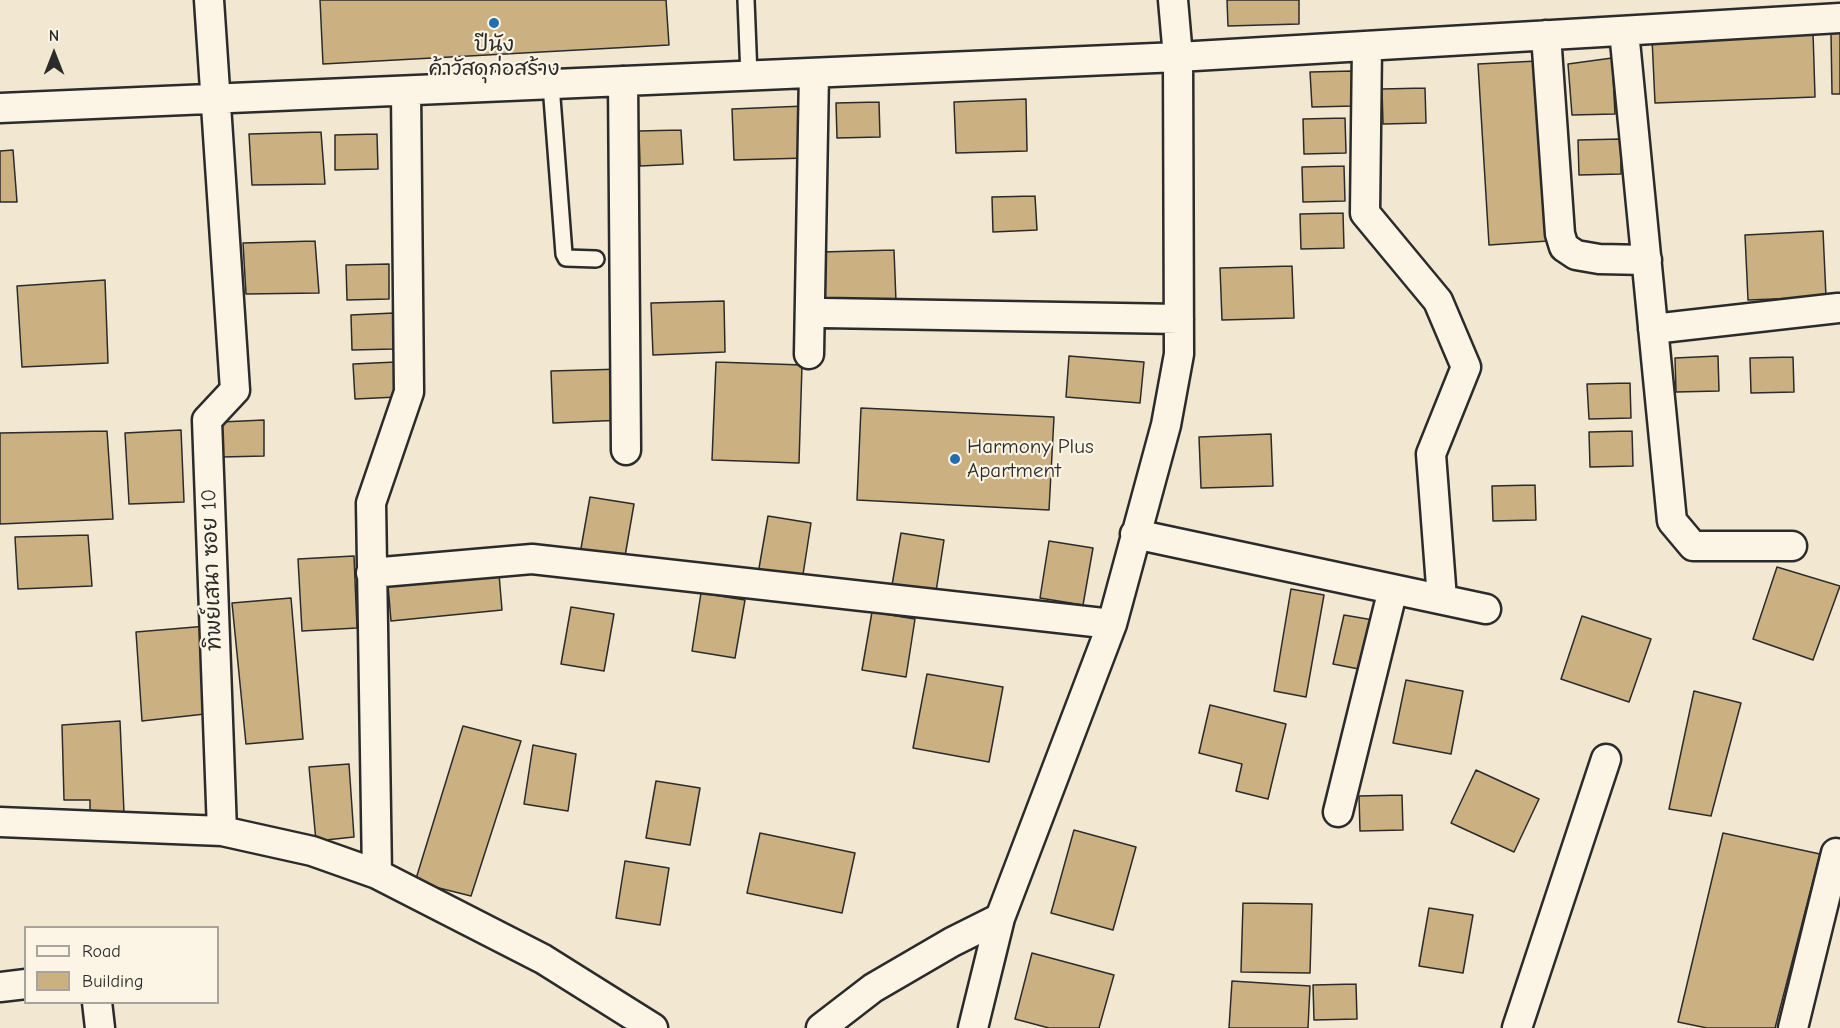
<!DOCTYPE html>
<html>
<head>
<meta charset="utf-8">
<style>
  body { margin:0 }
  #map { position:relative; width:1840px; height:1028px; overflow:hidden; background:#f2e7d1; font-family:"Comic Neue",sans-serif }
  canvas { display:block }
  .legend { position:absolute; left:24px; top:926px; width:195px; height:78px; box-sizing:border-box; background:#fcf5e5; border:2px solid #a8a49b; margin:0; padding:8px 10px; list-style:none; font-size:18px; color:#2b2b2b }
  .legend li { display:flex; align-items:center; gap:12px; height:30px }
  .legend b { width:30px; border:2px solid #a8a49b }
  .north { position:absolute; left:24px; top:24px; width:60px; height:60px; -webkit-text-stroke:4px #fcf5e5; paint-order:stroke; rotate:0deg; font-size:16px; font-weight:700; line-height:24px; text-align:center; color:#2b2b2b }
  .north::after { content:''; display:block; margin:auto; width:21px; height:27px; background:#2b2b2b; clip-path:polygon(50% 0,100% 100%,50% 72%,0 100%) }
</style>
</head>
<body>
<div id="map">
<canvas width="1840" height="1028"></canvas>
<ul class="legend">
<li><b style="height:8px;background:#fcf5e5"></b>Road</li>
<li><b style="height:16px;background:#cbb182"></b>Building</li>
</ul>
<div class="north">N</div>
</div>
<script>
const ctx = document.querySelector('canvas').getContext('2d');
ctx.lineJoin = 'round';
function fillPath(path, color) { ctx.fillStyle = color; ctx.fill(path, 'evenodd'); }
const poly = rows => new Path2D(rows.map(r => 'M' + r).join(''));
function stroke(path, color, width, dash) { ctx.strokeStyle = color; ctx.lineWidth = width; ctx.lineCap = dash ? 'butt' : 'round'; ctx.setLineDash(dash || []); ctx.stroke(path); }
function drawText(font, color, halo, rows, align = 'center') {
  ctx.font = font + ' "Comic Neue","Playpen Sans Thai",sans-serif'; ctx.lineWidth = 4.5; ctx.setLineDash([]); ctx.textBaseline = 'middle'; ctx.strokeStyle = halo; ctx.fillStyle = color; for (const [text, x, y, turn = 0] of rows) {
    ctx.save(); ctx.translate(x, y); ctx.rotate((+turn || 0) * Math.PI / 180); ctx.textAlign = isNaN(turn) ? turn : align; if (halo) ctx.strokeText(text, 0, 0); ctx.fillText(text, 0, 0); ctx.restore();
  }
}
const building = poly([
  [320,0,666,0,669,45,323,64,320,0],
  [1227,0,1299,0,1299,24,1228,26,1227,0],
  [1813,32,1815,97,1655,103,1652,38,1813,32],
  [1831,33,1840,33,1840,94,1832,94,1831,33],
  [1612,58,1615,114,1572,115,1568,64,1612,58],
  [1537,61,1548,241,1489,245,1478,64,1537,61],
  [1354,71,1354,106,1312,107,1310,72,1354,71],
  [1425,88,1426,123,1383,124,1382,89,1425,88],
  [1026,99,1027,151,956,153,954,102,1026,99],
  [879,102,880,137,837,138,836,103,879,102],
  [805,106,806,158,734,160,732,109,805,106],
  [1345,118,1346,153,1304,154,1303,119,1345,118],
  [681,130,683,164,640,166,639,131,681,130],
  [321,132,325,184,252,185,249,134,321,132],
  [377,134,378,169,335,170,335,135,377,134],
  [1621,139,1621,174,1579,175,1578,140,1621,139],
  [13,150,17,202,0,202,0,151,13,150],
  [1344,166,1345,201,1303,202,1302,167,1344,166],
  [1035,196,1037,230,993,232,992,197,1035,196],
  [1343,213,1344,248,1301,249,1300,214,1343,213],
  [1823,231,1826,297,1748,300,1745,235,1823,231],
  [315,241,319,293,246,294,243,243,315,241],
  [894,250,896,302,824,304,822,252,894,250],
  [389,264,389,299,347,300,346,265,389,264],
  [1292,266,1294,318,1222,320,1220,268,1292,266],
  [105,280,108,363,22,367,17,286,105,280],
  [724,301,725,352,653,355,651,303,724,301],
  [394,313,394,349,352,350,351,315,394,313],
  [1069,356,1144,362,1140,403,1066,397,1069,356],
  [1718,356,1719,391,1676,392,1675,358,1718,356],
  [1793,357,1794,392,1751,393,1750,358,1793,357],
  [396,362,397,397,355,399,353,364,396,362],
  [716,362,802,365,799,463,712,460,716,362],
  [623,369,624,420,553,423,551,371,623,369],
  [1630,383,1631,418,1589,419,1587,384,1630,383],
  [861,408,1054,417,1049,510,857,500,861,408],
  [264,420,264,456,222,457,221,422,264,420],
  [181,430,184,502,129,504,125,433,181,430],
  [107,431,113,519,0,524,0,433,107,431],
  [1632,431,1633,466,1590,467,1589,432,1632,431],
  [1271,434,1273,486,1201,488,1199,437,1271,434],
  [1535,485,1536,520,1493,521,1492,486,1535,485],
  [590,497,634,504,624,562,580,554,590,497],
  [768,516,811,523,802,581,758,574,768,516],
  [901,533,944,540,935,598,891,591,901,533],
  [88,535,92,586,18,589,15,537,88,535],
  [1049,541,1093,548,1083,605,1040,598,1049,541],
  [354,556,357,628,302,631,298,559,354,556],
  [1777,567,1840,586,1813,660,1753,639,1777,567],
  [499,574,502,610,391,621,388,585,499,574],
  [1291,589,1324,595,1306,697,1274,691,1291,589],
  [701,593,745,600,735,658,692,651,701,593],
  [291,598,303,739,246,744,232,603,291,598],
  [571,607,614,614,604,671,561,664,571,607],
  [872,612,915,619,906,677,862,670,872,612],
  [1344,615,1379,621,1369,671,1333,664,1344,615],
  [1582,616,1651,639,1629,702,1561,679,1582,616],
  [207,626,214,713,142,721,136,632,207,626],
  [927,674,1003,687,989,762,913,748,927,674],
  [1406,680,1463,691,1451,754,1393,743,1406,680],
  [1694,691,1741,703,1711,816,1669,809,1694,691],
  [1210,705,1286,724,1268,799,1236,791,1242,764,1199,753,1210,705],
  [120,721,124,813,90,811,90,800,64,800,62,725,120,721],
  [463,726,521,741,471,896,415,882,463,726],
  [533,745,576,754,568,811,524,804,533,745],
  [349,764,354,837,316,841,309,767,349,764],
  [1476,770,1539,799,1514,852,1451,823,1476,770],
  [656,781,700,788,690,845,646,838,656,781],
  [1402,795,1403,830,1360,831,1359,796,1402,795],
  [1074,830,1136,847,1113,930,1051,913,1074,830],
  [760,833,855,853,842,913,747,893,760,833],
  [1723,833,1820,854,1775,1028,1707,1028,1678,1022,1723,833],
  [625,861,669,868,660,925,616,918,625,861],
  [1243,903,1312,904,1310,973,1241,972,1243,903],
  [1429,908,1473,915,1463,973,1419,966,1429,908],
  [1032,953,1114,975,1099,1028,1049,1028,1015,1019,1032,953],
  [1232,981,1310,986,1308,1028,1229,1028,1232,981],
  [1356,984,1357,1019,1314,1020,1313,985,1356,984]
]);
fillPath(building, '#cbb182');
stroke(building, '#2b2b2b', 1.5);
const lane = poly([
  [746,0,749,76],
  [551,85,564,254,566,258,596,259]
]);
const street = poly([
  [1624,31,1672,521,1693,546,1792,546],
  [1546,35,1560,234,1564,247,1576,255,1599,259,1647,260],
  [1367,46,1365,213,1438,301,1466,367,1431,454,1442,599],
  [623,81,626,450],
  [0,108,1178,57,1840,18],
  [824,313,1179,319],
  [1653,329,1838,308],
  [809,354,814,73],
  [1135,534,1486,609],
  [371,573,532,559,1112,624],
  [1338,812,1393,589],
  [0,822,222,831,207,420,235,390,209,0],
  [222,831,312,851,377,874,543,959,653,1028],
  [377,874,371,503,409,392,406,91],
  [0,987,26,984],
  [97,1002,100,1028],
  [821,1028,873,988,952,942,1000,918],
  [973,1028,1000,918,1112,624,1166,425,1179,354,1178,57,1173,0],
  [1517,1028,1606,759],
  [1793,1028,1836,853]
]);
stroke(lane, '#2b2b2b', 20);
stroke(street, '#2b2b2b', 33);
stroke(lane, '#fcf5e5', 15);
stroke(street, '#fcf5e5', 28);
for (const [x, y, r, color] of [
  [494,23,6,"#1f6fb2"],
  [955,459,6,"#1f6fb2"]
]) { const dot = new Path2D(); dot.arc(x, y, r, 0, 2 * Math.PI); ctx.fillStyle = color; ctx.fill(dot); stroke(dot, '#fcf5e5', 2); }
drawText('21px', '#2b2b2b', '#fcf5e5', [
  ["ปีนัง",494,45],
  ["ค้าวัสดุก่อสร้าง",494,69],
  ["Harmony Plus",967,447,"left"],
  ["Apartment",967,471,"left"]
]);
drawText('21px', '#2b2b2b', '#fcf5e5', [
  ["ทิพย์เสนา ซอย 10",212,570,-92]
]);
</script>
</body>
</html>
